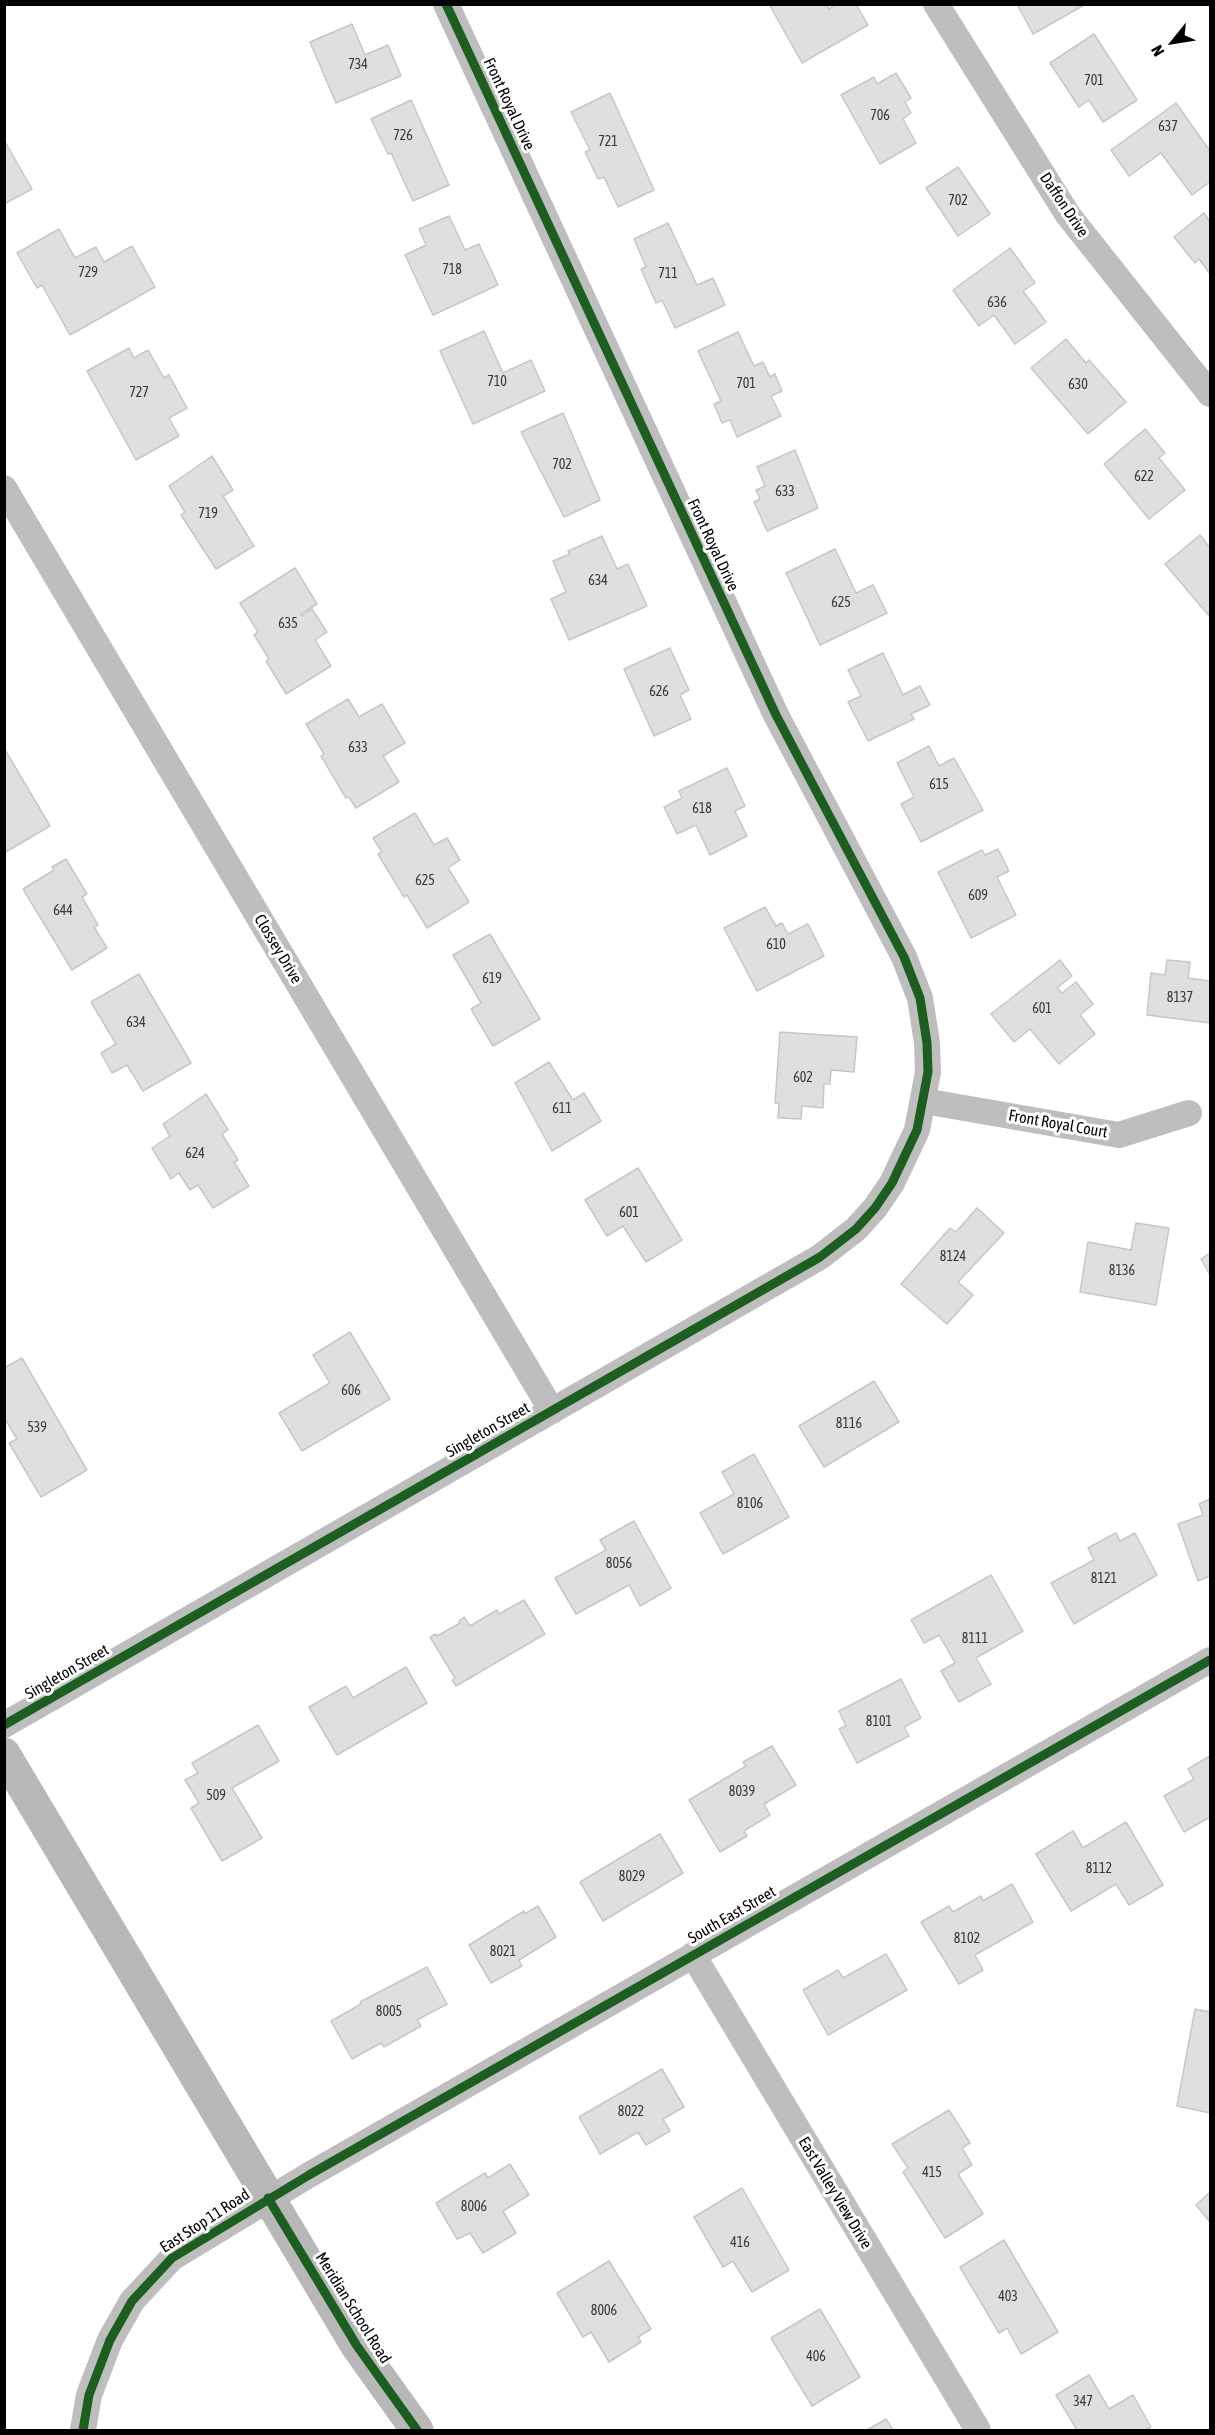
<!DOCTYPE html>
<html>
<head>
<meta charset="utf-8">
<style>
  body { margin:0 }
  #map { position:relative; width:1215px; height:2435px; overflow:hidden; background:#fff; font-family:"Asap Condensed",sans-serif }
  canvas { display:block }
  .frame { position:absolute; inset:0; border:6px solid #000; pointer-events:none }
  .north { position:absolute; left:1143px; top:12px; width:60px; height:60px; -webkit-text-stroke:4px #fff; paint-order:stroke; rotate:240deg; font-size:16px; font-weight:700; line-height:24px; text-align:center; color:#000 }
  .north::after { content:''; display:block; margin:auto; width:21px; height:27px; background:#000; clip-path:polygon(50% 0,100% 100%,50% 72%,0 100%) }
</style>
</head>
<body>
<div id="map">
<canvas width="1215" height="2435"></canvas>
<div class="frame"></div>
<div class="north">N</div>
</div>
<script>
const ctx = document.querySelector('canvas').getContext('2d');
ctx.lineJoin = 'round';
function fillPath(path, color) { ctx.fillStyle = color; ctx.fill(path, 'evenodd'); }
const poly = rows => new Path2D(rows.map(r => 'M' + r).join(''));
function stroke(path, color, width, dash) { ctx.strokeStyle = color; ctx.lineWidth = width; ctx.lineCap = dash ? 'butt' : 'round'; ctx.setLineDash(dash || []); ctx.stroke(path); }
function drawText(font, color, halo, rows, align = 'center') {
  ctx.font = font + ' "Asap Condensed",sans-serif'; ctx.lineWidth = 6; ctx.setLineDash([]); ctx.textBaseline = 'middle'; ctx.strokeStyle = halo; ctx.fillStyle = color; for (const [text, x, y, turn = 0] of rows) {
    ctx.save(); ctx.translate(x, y); ctx.rotate((+turn || 0) * Math.PI / 180); ctx.textAlign = isNaN(turn) ? turn : align; if (halo) ctx.strokeText(text, 0, 0); ctx.fillText(text, 0, 0); ctx.restore();
  }
}
const building = poly([
  [769,4,826,4,829,9,836,4,856,4,868,25,802,63,769,4],
  [1020,4,1086,4,1033,34,1018,6,1020,4],
  [352,24,365,55,388,45,401,76,336,103,310,42,352,24],
  [1094,34,1137,100,1103,122,1089,100,1079,107,1050,63,1094,34],
  [896,73,911,98,905,102,911,113,903,119,916,143,880,164,841,95,874,77,877,84,896,73],
  [610,93,654,190,618,207,604,177,598,179,585,152,590,150,571,112,610,93],
  [411,100,449,185,413,201,391,153,388,154,371,119,411,100],
  [1176,103,1210,151,1210,182,1192,195,1161,153,1129,176,1111,150,1176,103],
  [4,140,32,189,4,204,4,140],
  [958,167,990,214,958,236,926,188,958,167],
  [1204,213,1210,222,1210,274,1199,259,1195,263,1174,237,1204,213],
  [449,216,465,250,479,244,498,285,433,315,405,255,426,245,419,229,449,216],
  [668,223,697,285,713,278,725,305,675,328,662,300,656,303,641,269,646,267,634,239,668,223],
  [59,229,75,258,96,247,104,262,132,246,155,287,70,335,42,285,37,288,17,253,59,229],
  [1010,248,1035,283,1023,291,1046,322,1015,344,994,315,979,326,953,290,1010,248],
  [484,331,503,373,531,360,545,391,473,424,440,351,484,331],
  [738,332,754,366,763,362,770,377,775,374,782,391,771,396,781,416,737,437,730,420,722,423,714,404,721,401,698,351,738,332],
  [1066,339,1086,363,1089,360,1126,402,1088,434,1031,368,1066,339],
  [129,348,134,358,148,350,164,378,169,375,187,408,169,418,179,436,136,460,87,371,129,348],
  [563,413,600,500,564,517,521,432,563,413],
  [1145,429,1165,453,1159,458,1185,490,1149,519,1104,464,1145,429],
  [795,450,818,508,767,531,754,502,760,499,756,490,765,486,757,467,795,450],
  [212,456,233,490,223,496,254,546,216,569,181,515,185,512,169,486,212,456],
  [1200,535,1210,548,1210,617,1165,564,1200,535],
  [602,536,617,569,628,564,647,606,569,640,551,599,566,592,553,561,570,554,568,551,602,536],
  [835,549,856,593,873,585,887,613,820,645,786,573,835,549],
  [295,568,317,604,301,614,302,616,312,609,327,632,315,640,331,666,286,694,266,661,269,659,254,635,258,632,240,603,295,568],
  [670,648,689,690,680,695,691,719,654,736,624,669,670,648],
  [883,653,903,695,920,686,930,705,911,714,914,719,868,741,848,702,861,696,848,670,883,653],
  [348,699,359,717,382,704,405,743,383,756,399,782,356,808,349,797,346,798,321,756,324,754,306,724,348,699],
  [929,746,939,766,954,758,983,810,921,842,901,804,914,797,897,763,929,746],
  [4,748,50,826,4,853,4,748],
  [727,768,745,806,735,811,747,836,710,855,696,825,677,834,664,807,682,798,679,791,727,768],
  [415,813,434,845,447,838,460,860,448,868,469,902,427,928,407,895,404,897,378,854,382,852,373,838,415,813],
  [998,849,1009,871,997,877,1016,915,971,938,938,872,982,850,985,855,998,849],
  [66,859,87,894,82,897,98,925,94,927,107,948,72,970,23,889,54,870,52,867,66,859],
  [765,907,776,926,782,923,788,934,808,924,824,956,757,991,724,928,765,907],
  [490,934,540,1019,493,1046,471,1009,481,1003,453,955,490,934],
  [1060,960,1072,976,1057,988,1062,993,1076,982,1093,1004,1080,1015,1095,1034,1059,1064,1030,1029,1014,1042,991,1014,1060,960],
  [1167,960,1190,962,1188,978,1210,981,1210,1023,1147,1015,1151,973,1165,975,1167,960],
  [139,974,191,1063,143,1091,127,1065,112,1073,101,1053,116,1044,91,1002,139,974],
  [780,1032,857,1037,854,1072,831,1070,830,1084,824,1084,823,1108,802,1106,801,1119,778,1118,779,1103,775,1103,780,1032],
  [549,1062,573,1100,584,1093,601,1121,552,1151,515,1083,549,1062],
  [206,1094,228,1130,222,1134,238,1160,234,1162,249,1186,213,1208,198,1185,190,1190,179,1173,171,1179,152,1148,170,1136,163,1124,206,1094],
  [638,1168,682,1240,646,1262,623,1226,607,1236,585,1200,638,1168],
  [977,1208,1004,1233,958,1282,973,1295,947,1324,901,1284,950,1228,956,1232,977,1208],
  [1136,1223,1169,1228,1156,1305,1080,1292,1088,1242,1131,1250,1136,1223],
  [1210,1253,1210,1275,1201,1259,1210,1253],
  [350,1332,390,1399,302,1451,279,1413,330,1383,313,1355,350,1332],
  [22,1358,87,1470,41,1497,9,1443,17,1439,4,1417,4,1368,22,1358],
  [874,1381,899,1422,824,1467,799,1426,874,1381],
  [754,1454,789,1517,723,1554,700,1513,734,1494,722,1472,754,1454],
  [1210,1499,1210,1576,1198,1581,1178,1524,1203,1515,1199,1504,1210,1499],
  [634,1521,671,1588,640,1606,629,1585,576,1614,555,1578,606,1550,600,1540,634,1521],
  [1116,1533,1120,1541,1135,1533,1157,1575,1074,1624,1051,1583,1094,1560,1088,1548,1116,1533],
  [991,1575,1023,1631,976,1658,991,1684,959,1702,941,1671,955,1663,939,1635,924,1643,911,1620,991,1575],
  [524,1600,545,1634,456,1686,452,1680,455,1678,430,1637,436,1634,437,1636,460,1623,459,1621,464,1617,470,1626,497,1610,499,1614,524,1600],
  [406,1667,427,1703,337,1755,309,1707,346,1686,353,1698,406,1667],
  [901,1679,921,1718,904,1727,909,1736,857,1763,839,1729,846,1726,839,1711,901,1679],
  [258,1725,279,1761,232,1788,262,1838,222,1861,191,1808,199,1803,185,1780,198,1773,192,1763,258,1725],
  [772,1746,796,1785,764,1804,770,1815,744,1831,747,1836,720,1852,689,1800,746,1766,743,1762,772,1746],
  [1210,1756,1210,1817,1184,1832,1164,1796,1194,1779,1188,1769,1210,1756],
  [1126,1822,1163,1885,1129,1905,1116,1884,1071,1911,1036,1854,1073,1831,1083,1848,1126,1822],
  [660,1834,683,1873,603,1921,580,1882,660,1834],
  [1012,1884,1033,1922,975,1955,983,1970,959,1984,921,1922,949,1906,953,1912,981,1896,983,1901,1012,1884],
  [538,1906,556,1937,519,1960,522,1966,491,1983,469,1945,524,1911,525,1914,538,1906],
  [886,1954,907,1990,828,2035,803,1990,838,1970,843,1978,886,1954],
  [427,1967,447,2004,417,2020,421,2026,384,2047,381,2043,352,2059,331,2021,361,2004,360,2002,427,1967],
  [1195,2009,1210,2012,1210,2113,1177,2106,1195,2009],
  [662,2069,684,2107,663,2119,670,2131,646,2145,638,2132,600,2154,579,2117,662,2069],
  [949,2110,970,2143,962,2148,972,2165,958,2174,983,2214,945,2238,903,2172,908,2168,892,2144,949,2110],
  [510,2164,529,2195,503,2211,516,2233,483,2253,470,2233,457,2239,436,2203,485,2173,488,2178,510,2164],
  [742,2188,789,2270,752,2292,733,2261,723,2267,694,2217,742,2188],
  [1210,2192,1210,2222,1196,2205,1210,2192],
  [1004,2240,1058,2332,1021,2354,1007,2328,999,2333,960,2267,1004,2240],
  [609,2261,651,2329,638,2337,641,2342,609,2362,591,2332,583,2337,557,2293,609,2261],
  [820,2309,860,2377,812,2406,771,2338,820,2309],
  [1089,2375,1109,2409,1133,2395,1151,2427,1145,2430,1077,2430,1056,2395,1089,2375],
  [886,2419,893,2430,867,2430,886,2419]
]);
fillPath(building, '#dfdfdf');
stroke(building, '#c7c7c7', 1.5);
stroke(poly([
  [936,4,1068,215,1210,394],
  [4,488,552,1411],
  [924,1101,1119,1135,1189,1113],
  [4,1725,820,1257,856,1229,875,1208,892,1183,917,1130,928,1072,927,1043,920,998,904,957,776,715,446,4],
  [693,1955,978,2430],
  [83,2430,89,2395,110,2340,132,2301,172,2258,309,2175,1210,1660]
]), '#bebebe', 26);
stroke(poly([
  [4,1754,357,2346,417,2430]
]), '#b8b8b8', 33);
stroke(poly([
  [4,1725,820,1257,856,1229,875,1208,892,1183,917,1130,928,1072,927,1043,920,998,904,957,776,715,446,4],
  [268,2198,357,2346,417,2430],
  [83,2430,89,2395,110,2340,132,2301,172,2258,309,2175,1210,1660]
]), '#1b5e20', 9);
drawText('14px', '#383838', null, [
  ["734",358,65],
  ["701",1094,81],
  ["706",880,116],
  ["637",1168,127],
  ["726",403,136],
  ["721",608,142],
  ["702",958,201],
  ["718",452,270],
  ["729",88,273],
  ["711",668,274],
  ["636",997,303],
  ["710",497,382],
  ["701",746,384],
  ["630",1078,385],
  ["727",139,393],
  ["702",562,465],
  ["622",1144,477],
  ["633",785,492],
  ["719",208,514],
  ["634",598,581],
  ["625",841,603],
  ["635",288,624],
  ["626",659,692],
  ["633",358,748],
  ["615",939,785],
  ["618",702,809],
  ["625",425,881],
  ["609",978,896],
  ["644",63,911],
  ["610",776,945],
  ["619",492,979],
  ["8137",1180,998],
  ["601",1042,1009],
  ["634",136,1023],
  ["602",803,1078],
  ["611",562,1109],
  ["624",195,1154],
  ["601",629,1213],
  ["8124",953,1257],
  ["8136",1122,1271],
  ["606",351,1391],
  ["8116",849,1424],
  ["539",37,1428],
  ["8106",750,1504],
  ["8056",619,1564],
  ["8121",1104,1579],
  ["8111",975,1639],
  ["8101",879,1722],
  ["8039",742,1792],
  ["509",216,1796],
  ["8112",1099,1869],
  ["8029",632,1877],
  ["8102",967,1939],
  ["8021",503,1952],
  ["8005",389,2012],
  ["8022",631,2112],
  ["415",932,2173],
  ["8006",474,2207],
  ["416",740,2243],
  ["403",1008,2297],
  ["8006",604,2311],
  ["406",816,2357],
  ["347",1083,2402]
]);
drawText('16px', '#000', '#fff', [
  ["Front Royal Drive",509,104,65],
  ["Daffon Drive",1064,205,56],
  ["Front Royal Drive",713,545,65],
  ["Clossey Drive",278,949,59],
  ["Front Royal Court",1058,1124,10],
  ["Singleton Street",488,1430,-30],
  ["Singleton Street",67,1672,-30],
  ["South East Street",732,1915,-30],
  ["East Valley View Drive",835,2193,59],
  ["East Stop 11 Road",205,2221,-33],
  ["Meridian School Road",353,2308,58]
]);
</script>
</body>
</html>
